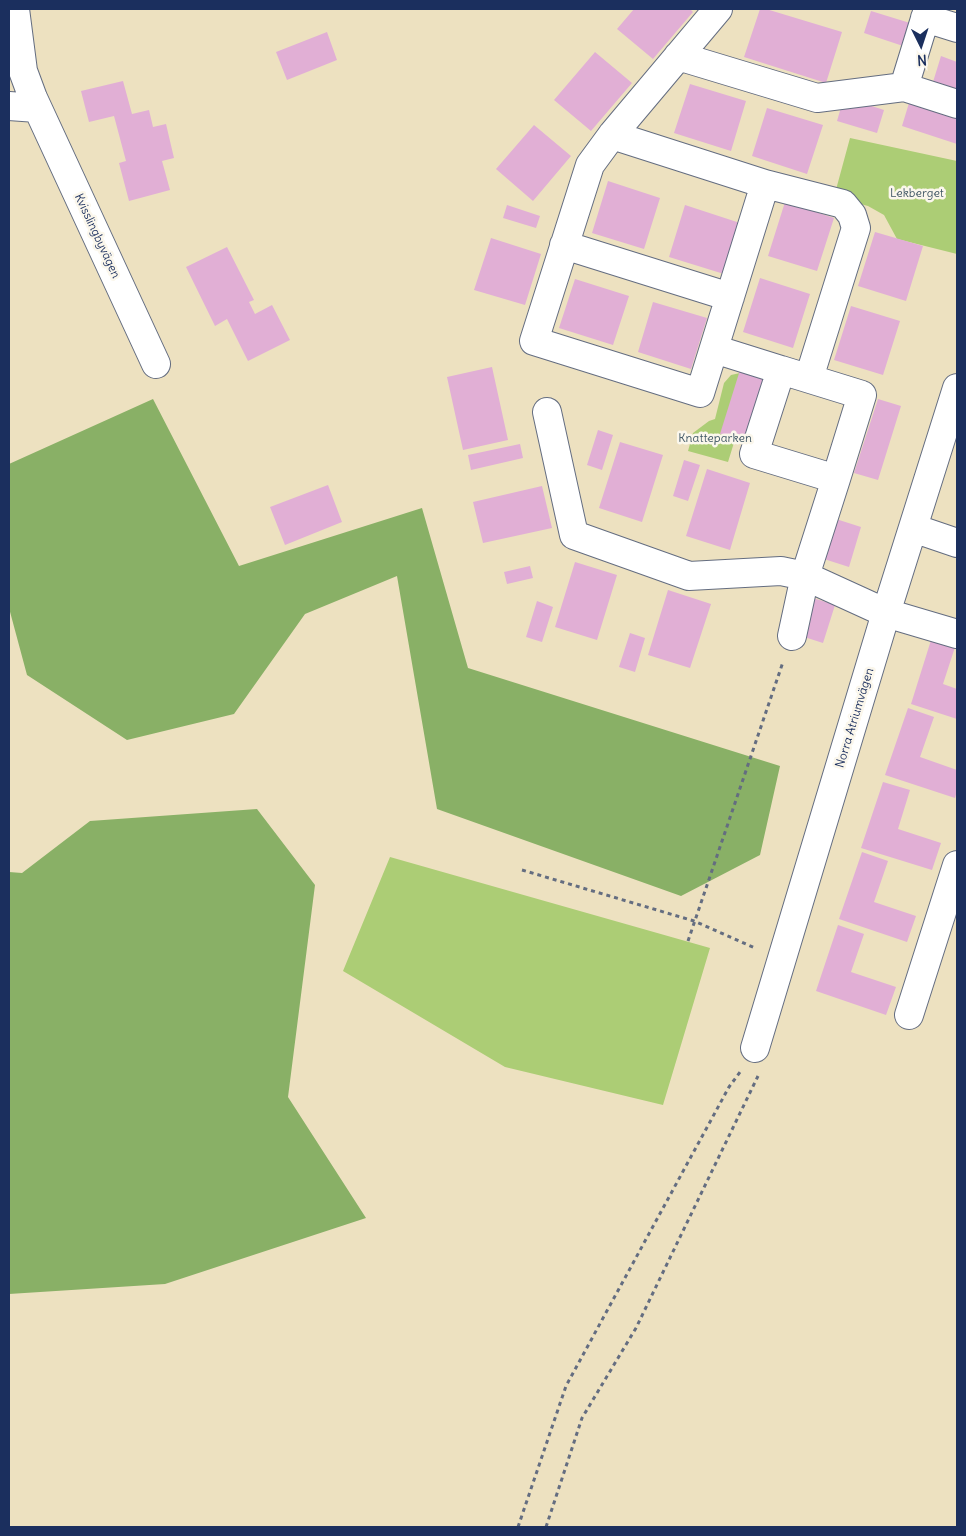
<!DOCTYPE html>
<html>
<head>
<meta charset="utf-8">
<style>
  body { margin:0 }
  #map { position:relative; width:966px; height:1536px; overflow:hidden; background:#ede1c0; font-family:Delius,sans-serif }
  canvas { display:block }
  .frame { position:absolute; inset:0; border:10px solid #1b2f5e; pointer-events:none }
  .north { position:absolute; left:896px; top:20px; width:50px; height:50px; -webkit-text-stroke:4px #fbf7ec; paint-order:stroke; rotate:176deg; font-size:14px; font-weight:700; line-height:20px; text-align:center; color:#1b2f5e }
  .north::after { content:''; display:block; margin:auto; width:18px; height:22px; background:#1b2f5e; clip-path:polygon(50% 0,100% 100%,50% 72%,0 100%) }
</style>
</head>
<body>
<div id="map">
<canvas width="966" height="1536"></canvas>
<div class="frame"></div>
<div class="north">N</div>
</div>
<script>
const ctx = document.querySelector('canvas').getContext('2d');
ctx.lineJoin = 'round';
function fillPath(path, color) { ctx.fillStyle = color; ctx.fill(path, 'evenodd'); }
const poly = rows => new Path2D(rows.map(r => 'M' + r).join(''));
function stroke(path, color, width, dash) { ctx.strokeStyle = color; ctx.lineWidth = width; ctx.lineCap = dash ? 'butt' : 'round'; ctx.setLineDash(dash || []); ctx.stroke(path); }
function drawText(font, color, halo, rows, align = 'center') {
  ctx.font = font + ' Delius,sans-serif'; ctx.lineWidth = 5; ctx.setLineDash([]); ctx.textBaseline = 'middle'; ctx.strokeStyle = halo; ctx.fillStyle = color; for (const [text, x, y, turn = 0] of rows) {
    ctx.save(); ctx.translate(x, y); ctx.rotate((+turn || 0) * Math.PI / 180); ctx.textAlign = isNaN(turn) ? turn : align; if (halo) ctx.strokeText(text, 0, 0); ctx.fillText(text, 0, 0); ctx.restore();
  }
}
fillPath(poly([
  [850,138,957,161,957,254,897,239,884,215,868,206,834,197],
  [740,373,754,378,728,462,688,451,693,433,709,421,715,419,724,383,731,375],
  [390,857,710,948,663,1105,505,1067,343,971]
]), '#accd75');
fillPath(poly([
  [153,399,239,566,422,508,468,668,780,766,760,855,681,896,437,809,397,576,305,614,234,714,127,740,27,675,9,608,9,464],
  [257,809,315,885,288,1097,366,1218,165,1284,9,1294,9,872,22,873,90,821]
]), '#89b066');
fillPath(poly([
  [634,9,690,9,693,12,653,59,617,29],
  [760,9,766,9,842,32,826,83,744,57],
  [871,11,910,23,903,46,864,33],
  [327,32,337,60,287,80,276,52],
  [595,52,632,83,591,131,554,100],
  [941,56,957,62,957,90,933,82],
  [123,81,132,114,149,110,153,127,166,124,174,158,162,161,170,190,129,201,119,163,126,161,114,116,89,122,81,91],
  [690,84,746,101,731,151,674,133],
  [844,97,884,110,877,133,837,121],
  [909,103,957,118,957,144,902,126],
  [767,108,823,125,807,174,752,156],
  [534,125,571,156,533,201,496,169],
  [608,181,660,198,644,249,592,233],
  [785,202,834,218,817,271,768,256],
  [507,205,540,216,536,228,503,218],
  [685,205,740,223,724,274,669,257],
  [875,232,923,246,906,301,858,286],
  [491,238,541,254,525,305,474,290],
  [227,247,254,300,249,302,255,314,272,305,290,340,248,361,227,319,215,326,186,267],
  [760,278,810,294,793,348,743,332],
  [575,279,629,296,613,345,559,328],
  [653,302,707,318,691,369,638,352],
  [851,306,900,321,883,375,834,360],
  [492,367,508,440,463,450,447,377],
  [740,370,764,378,744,441,720,434],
  [878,399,901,406,878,480,854,473],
  [598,430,613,435,602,470,587,465],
  [620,442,663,455,642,522,599,508],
  [520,444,523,458,471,470,468,455],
  [684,460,700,465,688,501,673,496],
  [707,469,750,483,730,550,686,536],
  [328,485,342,522,285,545,270,507],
  [542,486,552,528,483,543,473,502],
  [836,519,861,527,849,567,824,559],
  [575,562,617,575,597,640,555,627],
  [530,566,533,578,507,584,504,572],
  [668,590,711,604,690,668,648,655],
  [810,597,835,605,823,643,798,635],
  [537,601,553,607,542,642,526,637],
  [630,633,645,638,635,672,619,667],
  [932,637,956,644,943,684,957,689,957,719,911,704],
  [908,708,934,717,920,757,957,770,957,791,955,798,885,775],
  [883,782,910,790,898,829,941,843,932,870,861,848],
  [862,852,888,861,874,902,916,916,907,942,839,919],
  [838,925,864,934,851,972,896,987,886,1015,816,991]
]), '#e1afd5');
const minor = poly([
  [15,9,23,71,33,98,156,364],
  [718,9,612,135,590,165,534,341,700,393,765,184],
  [925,18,957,28],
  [678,56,817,98,904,87,957,104],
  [904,87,928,9],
  [9,106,37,108],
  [612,135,765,184,843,204,852,215,856,228,809,378],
  [564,245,730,297],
  [714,349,781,370],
  [547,412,574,535,689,576,781,571,805,576,886,613,957,634],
  [913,528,957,543],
  [792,636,805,576,836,479,862,395,781,370,754,454,836,479],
  [909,1015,957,865],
  [755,1048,886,613,957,388]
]);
stroke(minor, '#646d80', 30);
stroke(poly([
  [522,870,694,921,755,948],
  [688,941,783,662],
  [518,1527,566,1386,729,1087,740,1072],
  [546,1527,582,1418,636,1328,758,1076]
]), '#646d80', 3, [4, 4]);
stroke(minor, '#fff', 28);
drawText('12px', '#3f5664', '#fbf7ec', [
  ["Lekberget",917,194],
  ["Knatteparken",715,439]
]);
drawText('12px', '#1b2f5e', '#fbf7ec', [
  ["Kvisslingbyvägen",97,236,65],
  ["Norra Atriumvägen",855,718,-73]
]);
</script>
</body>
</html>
